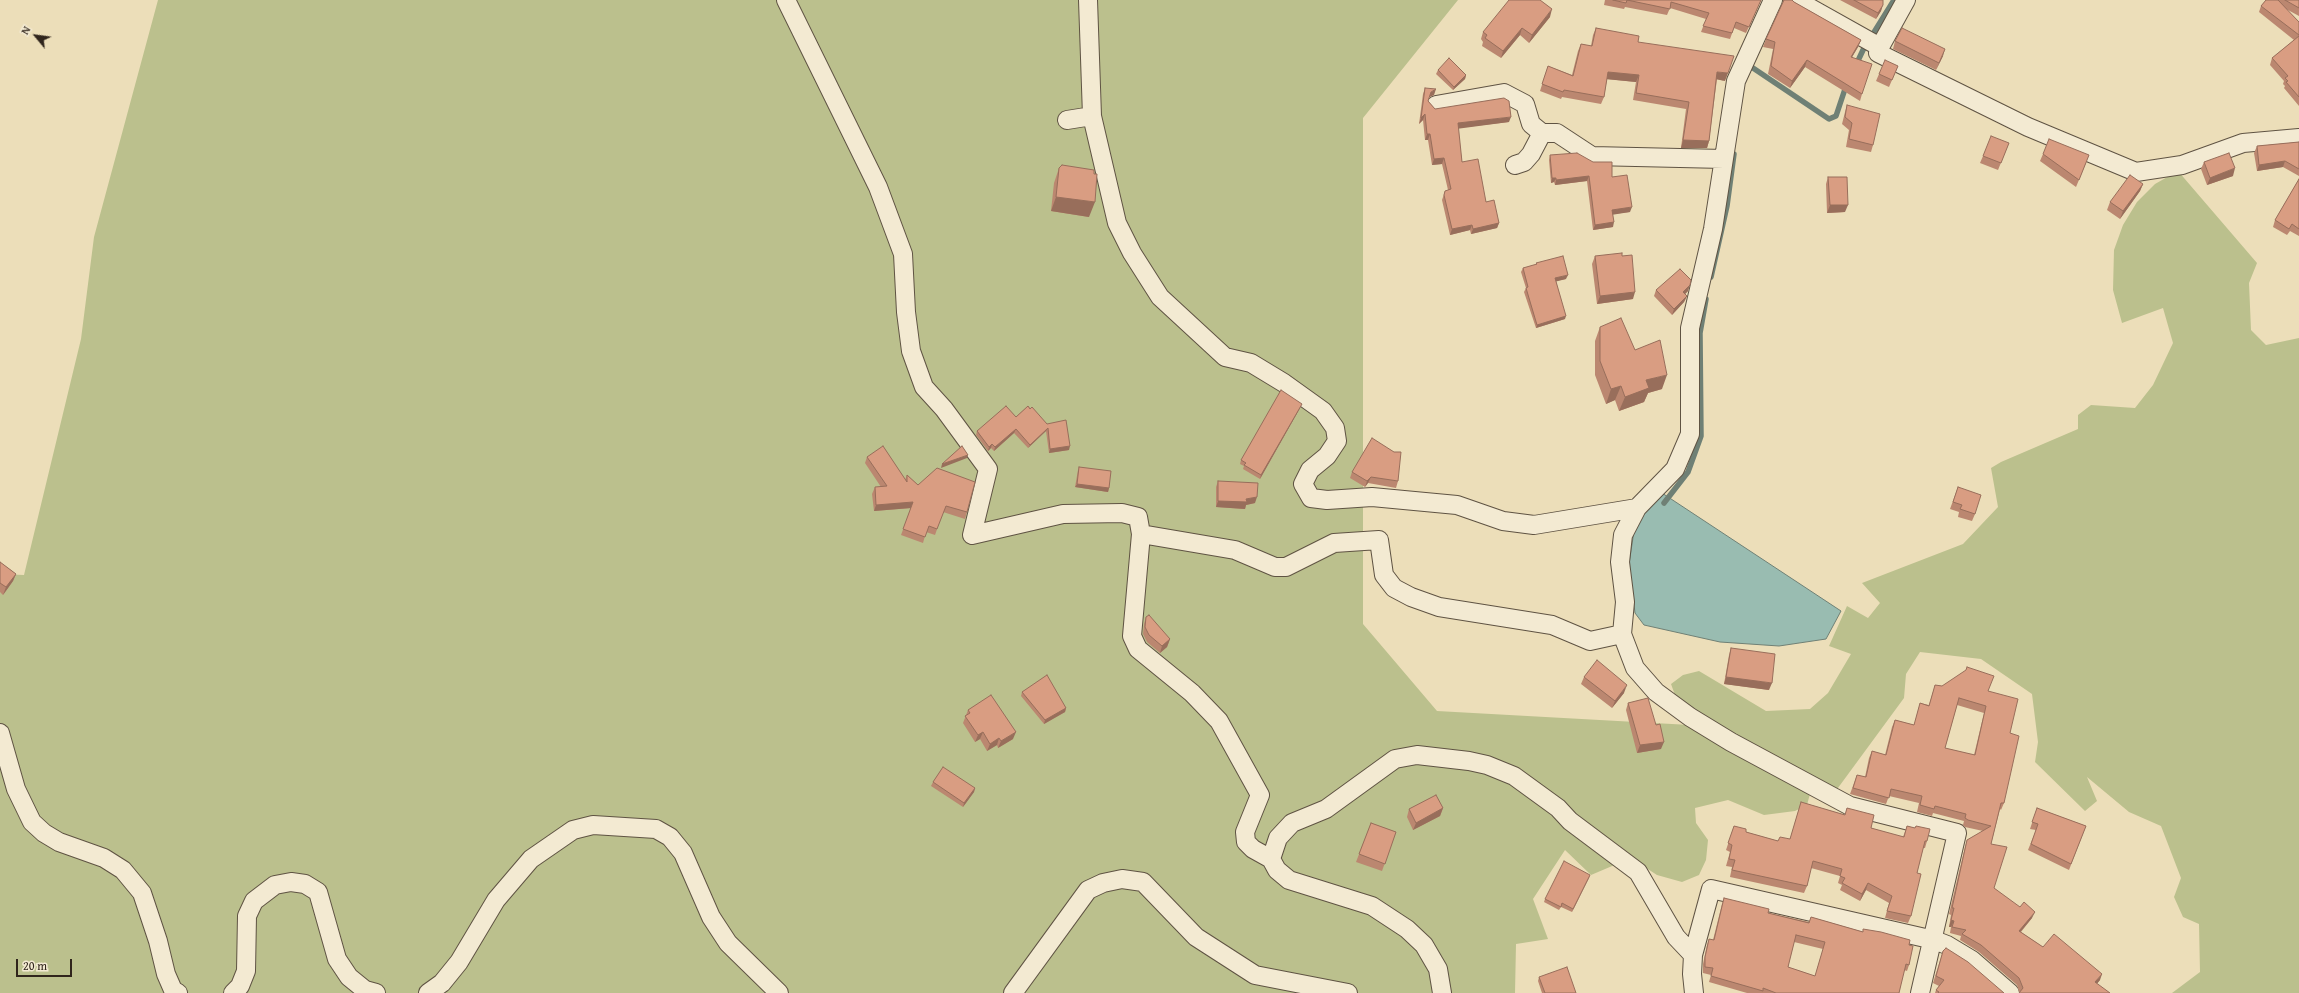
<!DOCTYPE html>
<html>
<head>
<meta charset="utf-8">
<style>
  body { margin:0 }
  #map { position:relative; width:2299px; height:993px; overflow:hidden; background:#ecdeb9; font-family:"Gentium Book Plus",serif }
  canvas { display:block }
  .north { position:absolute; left:16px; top:16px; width:40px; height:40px; -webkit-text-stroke:3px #f3ead2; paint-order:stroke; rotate:299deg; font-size:11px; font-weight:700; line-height:16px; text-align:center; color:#30251c }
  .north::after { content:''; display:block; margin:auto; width:14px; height:18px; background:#30251c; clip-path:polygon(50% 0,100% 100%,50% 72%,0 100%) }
  .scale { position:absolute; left:16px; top:959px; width:56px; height:18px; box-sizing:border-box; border:2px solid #30251c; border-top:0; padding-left:5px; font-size:12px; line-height:14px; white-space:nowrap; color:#30251c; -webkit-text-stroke:3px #f3ead2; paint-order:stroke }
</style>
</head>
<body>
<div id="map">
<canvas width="2299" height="993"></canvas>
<div class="north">N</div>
<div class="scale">20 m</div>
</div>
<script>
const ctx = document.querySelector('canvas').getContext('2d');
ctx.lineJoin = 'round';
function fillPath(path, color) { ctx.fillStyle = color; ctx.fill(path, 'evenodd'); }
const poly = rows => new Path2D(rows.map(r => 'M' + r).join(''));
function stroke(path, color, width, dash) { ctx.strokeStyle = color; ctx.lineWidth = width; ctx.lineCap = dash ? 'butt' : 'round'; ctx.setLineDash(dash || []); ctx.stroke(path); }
fillPath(poly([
  [158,0,1458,0,1363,118,1363,624,1437,711,1690,725,1811,790,1807,805,1795,811,1764,815,1728,800,1695,808,1696,823,1708,840,1706,860,1699,875,1682,882,1657,875,1631,858,1591,875,1565,850,1533,899,1548,939,1516,944,1515,993,0,993,0,574,24,575,81,339,94,237],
  [2178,171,2257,263,2249,283,2251,330,2266,345,2299,338,2299,993,2172,993,2200,972,2199,924,2183,917,2174,897,2181,878,2161,826,2129,812,2087,777,2097,801,2085,811,2035,762,2038,742,2032,694,1981,659,1920,652,1906,674,1904,698,1835,792,1704,718,1675,695,1671,684,1683,675,1699,671,1766,711,1810,709,1828,693,1851,654,1829,646,1847,606,1868,618,1880,603,1862,583,1963,544,1998,507,1991,468,2001,462,2078,429,2078,415,2091,405,2135,408,2153,385,2173,343,2163,308,2122,323,2113,290,2114,250,2123,225,2137,202,2155,184]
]), '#bbc08d');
const water = poly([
  [1662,493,1841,611,1826,639,1779,646,1720,642,1644,625,1635,613,1629,564,1634,531,1646,510,1662,493]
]);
fillPath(water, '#99bcb1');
stroke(water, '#6f8075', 1);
stroke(poly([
  [1856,65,1863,50,1894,0],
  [1748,71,1750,66,1829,119,1836,116,1846,86],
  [1711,277,1727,206,1734,154],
  [1664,503,1688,472,1701,436,1700,333,1706,299]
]), '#6f8075', 5.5);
const minor = poly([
  [786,0,878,187,903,254,906,312,911,351,924,387,944,409,988,469,972,535,1063,514,1122,513,1138,517,1141,534,1132,636,1138,649,1192,693,1219,721,1260,795,1245,832,1246,842,1253,849,1271,859],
  [1773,0,1736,81,1713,229,1690,328,1690,434,1675,469,1637,508,1623,535,1620,562,1625,602,1622,634,1635,668,1656,692,1690,717,1731,742,1850,806,1957,833,1920,993],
  [1796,0,1880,47,1878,53,2028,127,2136,172,2182,165,2243,143,2299,138],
  [1880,47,1906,0],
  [1436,105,1504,93,1525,104,1531,124,1542,133,1557,133,1592,156,1724,159],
  [1092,116,1117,223,1132,253,1160,297,1225,357,1251,363,1284,383,1323,411,1335,428,1337,441,1327,456,1310,470,1303,484,1311,498,1327,500,1372,497,1457,505,1503,521,1534,525,1637,508],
  [1067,120,1092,116,1088,0],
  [1515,165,1524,162,1531,154,1542,133],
  [1141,534,1235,550,1275,567,1286,567,1334,543,1379,540,1384,575,1394,588,1411,597,1439,607,1552,625,1590,641,1622,634],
  [0,733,16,789,32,822,44,833,59,842,104,858,123,870,142,893,158,941,166,974,173,990,178,993],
  [233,993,240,986,246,971,247,916,254,901,275,885,291,882,305,884,318,892,337,959,349,977,365,990,376,993],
  [428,993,442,983,459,962,496,900,531,859,573,830,593,825,656,829,670,837,683,853,711,917,728,943,779,993],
  [1013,993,1088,890,1103,883,1122,879,1143,882,1196,937,1255,975,1348,993],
  [1442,993,1438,969,1424,945,1407,929,1372,906,1289,880,1277,870,1271,859,1278,838,1292,823,1326,809,1395,759,1417,755,1469,761,1487,765,1514,776,1558,808,1570,821,1638,872,1676,937,1693,955],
  [1694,993,1692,974,1693,955,1711,889,1934,940,1947,945,1972,960,2010,993]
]);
stroke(minor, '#5f5343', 20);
stroke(minor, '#f3ead2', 18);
fillPath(poly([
  [1605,0,1761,0,1746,33,1734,28,1730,39,1701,32,1706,19,1670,8,1667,15,1625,7,1624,9,1604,5],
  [1783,0,1792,0,1794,2,1861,40,1858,47,1852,57,1862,94,1860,101,1805,67,1790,88,1768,74,1773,49,1763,47,1766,39,1783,2],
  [1840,0,1883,0,1881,11,1876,19],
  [2266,0,2299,0,2299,16,2286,9,2299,22,2299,106,2284,88,2285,86,2283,84,2284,81,2270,65,2272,58,2294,40,2259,12,2261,6],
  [1550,17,1529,43,1520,35,1501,58,1482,46,1483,42,1481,39,1483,32],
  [1596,28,1638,42,1725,81,1717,79,1709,141,1707,148,1681,148,1686,109,1633,100,1636,82,1607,79,1604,97,1601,104,1562,97,1561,99,1540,91,1548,66,1572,75,1578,51,1581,44,1591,46,1593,35],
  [1895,41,1943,56,1936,70,1893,49],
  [1898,66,1889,87,1876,81,1879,74],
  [1438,70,1466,75,1465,79,1453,90,1436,74],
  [1425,88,1434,95,1429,97,1428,101,1435,109,1509,122,1458,128,1462,162,1486,202,1499,223,1497,228,1471,234,1470,230,1450,235,1442,200,1445,191,1448,190,1442,164,1432,165,1428,140,1425,140,1423,120,1419,124,1423,94],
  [1847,105,1873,145,1871,152,1846,147,1849,130,1842,124,1845,112],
  [2299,142,2299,176,2283,167,2257,171,2254,153,2257,146],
  [2009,143,1998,170,1980,163,1983,156],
  [2043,154,2086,163,2076,187,2040,161],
  [1550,155,1612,177,1630,212,1613,214,1613,227,1593,230,1587,181,1555,185,1554,182,1551,183,1549,160],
  [2204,162,2233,176,2207,185,2201,169],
  [1059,168,1089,217,1051,211,1054,183],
  [1828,177,1845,212,1827,213,1826,184],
  [2299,179,2299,236,2290,231,2287,235,2273,227,2275,220],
  [2143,184,2140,191,2120,219,2107,210,2110,202],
  [1595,256,1622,256,1633,299,1597,304,1592,264],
  [1536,263,1566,279,1556,281,1565,319,1536,328,1524,292,1526,288,1521,272,1523,268,1536,265],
  [1656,290,1688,291,1685,294,1687,296,1684,302,1672,315,1654,296],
  [1600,327,1635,350,1662,389,1648,393,1644,402,1619,411,1615,400,1606,404,1595,375,1595,341],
  [1028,406,1069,450,1049,453,1046,431,1028,448,1014,433,994,451,991,448,988,451,976,435,977,431,1016,417],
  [1300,408,1260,479,1243,469,1244,466,1240,464,1241,460],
  [867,457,905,480,907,475,918,485,967,512,965,519,943,512,935,535,926,532,923,543,901,535,911,508,874,511,872,494,875,487,881,487,865,463],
  [1079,467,1109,488,1108,492,1075,487,1078,470],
  [1352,472,1398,481,1396,488,1368,483,1365,487,1350,478],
  [1218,481,1255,503,1246,505,1245,509,1216,507,1216,487],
  [1958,487,1975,514,1972,521,1958,517,1959,512,1950,509],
  [0,562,16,574,13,581,3,595,0,592],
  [1146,617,1170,639,1167,647,1160,653,1147,642,1143,634,1144,624],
  [1731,648,1769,690,1724,684,1729,655],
  [1584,677,1624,693,1612,708,1581,684],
  [1935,685,1942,686,1988,691,2010,733,2004,803,2001,810,2000,809,1991,844,1994,888,2032,918,2021,932,2043,947,2100,980,2097,983,2019,992,2017,985,1979,952,1960,940,1961,936,1950,933,1951,927,1949,927,1951,915,1949,914,1965,847,1967,840,1983,831,1965,827,1963,825,1964,821,1933,813,1932,816,1917,812,1919,803,1889,796,1886,804,1850,794,1857,775,1865,777,1869,758,1872,751,1885,755,1892,727,1895,720,1914,725,1920,703,1929,705],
  [1957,705,1984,713,1974,755,1945,748],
  [1022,692,1066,708,1065,712,1044,724,1021,696],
  [1628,703,1661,749,1637,753,1626,710],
  [968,710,1013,739,998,748,997,745,987,751,980,739,975,742,963,723],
  [933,782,975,788,974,792,963,807,931,786],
  [1801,802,1845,815,1847,808,1871,828,1903,837,1907,826,1915,828,1916,826,1927,841,1925,848,1923,848,1917,873,1911,916,1908,923,1885,918,1889,903,1866,890,1860,901,1840,890,1842,885,1838,883,1840,876,1811,868,1807,886,1804,893,1730,877,1732,867,1726,866,1730,852,1726,850,1734,826,1746,832,1778,841,1790,839],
  [1443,808,1440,816,1413,830,1407,817,1409,809],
  [2037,808,2086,826,2069,870,2028,850,2036,830,2030,829],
  [1371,823,1396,832,1382,871,1356,862],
  [1590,875,1572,912,1561,907,1559,910,1544,902,1545,899],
  [1724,898,1768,913,1809,922,1811,917,1909,945,1909,965,1907,971,1904,970,1899,993,1747,993,1709,982,1711,975,1703,973,1703,964,1707,945,1709,939,1713,940,1722,904],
  [1794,942,1823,949,1815,976,1788,967],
  [1943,951,2004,993,1935,993,1936,990,1939,986,1933,983],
  [1539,977,1576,993,1542,993,1538,981]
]), '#bb8770');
fillPath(poly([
  [1883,5,1881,11,1876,19,1878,13],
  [1552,9,1550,17,1529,43,1532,35],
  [1522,28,1520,35,1501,58,1503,51],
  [1861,40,1858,47,1848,64,1851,57],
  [1945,49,1943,56,1936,70],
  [1807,60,1805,67,1790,88,1792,81],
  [1608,72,1639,75,1636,82,1605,79],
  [1717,72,1728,73,1725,81,1715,79],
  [1466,75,1465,79,1453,90,1454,87],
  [1436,89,1434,95,1429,97,1431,92],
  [1425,114,1423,120,1419,124,1421,118],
  [1511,117,1509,122,1456,129,1458,123],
  [1427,134,1430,134,1428,140,1425,140],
  [1683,140,1709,141,1707,148,1681,148],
  [1444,158,1442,164,1432,165,1434,159],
  [2285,161,2283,167,2257,171,2259,165],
  [2235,168,2233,176,2207,185,2210,178],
  [1589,176,1587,181,1555,185,1556,180],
  [1552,178,1556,178,1554,182,1551,183],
  [2143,184,2140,191,2120,219,2123,211],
  [1056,197,1095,202,1089,217,1051,211],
  [1830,205,1848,205,1845,212,1827,213],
  [1632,207,1630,212,1611,215,1612,210],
  [1614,222,1613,227,1593,230,1595,225],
  [1499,223,1497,228,1471,234,1473,229],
  [1472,225,1470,230,1450,235,1452,229],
  [1568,275,1566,279,1554,282,1555,278],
  [1690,285,1688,291,1681,298,1683,292],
  [1635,292,1633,299,1597,304,1600,296],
  [1687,296,1684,302,1672,315,1674,309],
  [1566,316,1565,319,1536,328,1537,325],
  [1667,375,1662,389,1648,393,1644,402,1619,411,1625,397,1646,380],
  [1621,386,1615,400,1606,404,1611,389],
  [1302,404,1300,408,1260,479,1261,475],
  [1048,428,1046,431,1028,448,1030,445],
  [1016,429,1014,433,994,451,995,447],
  [992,444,991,448,988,451,989,447],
  [1070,446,1069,450,1049,453,1050,449],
  [968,455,967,458,941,468,942,464],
  [1371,477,1368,483,1365,487,1367,481],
  [1077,484,1109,488,1108,492,1075,487],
  [1257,497,1255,503,1246,505,1245,509,1216,507,1218,501,1246,499],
  [913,502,911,508,874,511,876,505],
  [16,574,13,581,3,595,6,587],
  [1170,639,1167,647,1160,653,1162,646],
  [1726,677,1772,683,1769,690,1724,684],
  [1627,685,1624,693,1612,708,1615,701],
  [1066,708,1065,712,1044,724,1045,720],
  [983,732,980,739,975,742,978,735],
  [1016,732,1013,739,998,748,1001,741],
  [999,738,997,745,987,751,990,744],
  [1664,742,1661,749,1637,753,1640,745],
  [975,788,974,792,963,807,964,803],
  [1443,808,1440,816,1413,830,1416,823],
  [1590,875,1589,878,1572,912,1573,909],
  [1868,883,1866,890,1860,901,1862,894],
  [2035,912,2032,918,2016,937,2019,931],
  [1951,920,1954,921,1951,927,1949,927],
  [2102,974,2100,980,2093,989,2095,982]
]), '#986e5b');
const building = poly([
  [1509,0,1540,0,1552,9,1532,35,1522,28,1503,51,1485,38,1487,35,1483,32,1509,0],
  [1613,0,1761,0,1749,27,1736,22,1732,33,1703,26,1709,13,1671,2,1670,9,1627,0,1626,3,1613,0],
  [1784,0,1792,0,1794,2,1861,40,1851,57,1872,64,1862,94,1807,60,1792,81,1771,66,1775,42,1766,39,1784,0],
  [1854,0,1883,0,1883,5,1878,13,1854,0],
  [2266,0,2278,0,2299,22,2299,35,2261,6,2266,0],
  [2285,0,2299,0,2299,8,2285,0],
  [1596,28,1639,36,1638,42,1734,56,1728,73,1717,72,1709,141,1683,140,1689,102,1636,93,1639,75,1608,72,1604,97,1564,90,1563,92,1542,84,1548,66,1573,76,1581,44,1592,46,1596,28],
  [1902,28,1945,49,1939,63,1895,41,1902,28],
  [2299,36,2299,97,2286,82,2288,81,2285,78,2288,76,2272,58,2299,36],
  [1449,58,1466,75,1454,87,1438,70,1449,58],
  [1885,60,1898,66,1892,80,1879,74,1885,60],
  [1425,88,1436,89,1431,92,1428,101,1435,109,1504,98,1509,101,1511,117,1458,123,1462,162,1478,159,1486,202,1494,200,1499,223,1473,229,1472,225,1452,229,1444,195,1445,191,1451,189,1444,158,1434,159,1430,134,1427,134,1425,114,1421,118,1425,88],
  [1847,105,1880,114,1873,145,1849,139,1852,123,1845,117,1847,105],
  [1991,136,2009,143,2001,163,1983,156,1991,136],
  [2049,139,2089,155,2079,180,2043,154,2049,139],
  [2299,142,2299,169,2285,161,2259,165,2257,146,2299,142],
  [1577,153,1593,162,1612,162,1612,177,1627,175,1632,207,1612,210,1614,222,1595,225,1589,176,1556,180,1556,178,1552,178,1550,155,1577,153],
  [2229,153,2235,168,2210,178,2204,162,2229,153],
  [1062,165,1094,170,1094,174,1097,174,1095,202,1056,197,1059,168,1062,165],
  [2130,175,2143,184,2123,211,2110,202,2130,175],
  [1828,177,1847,177,1848,205,1830,205,1828,177],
  [2299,179,2299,229,2292,224,2289,229,2275,220,2299,179],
  [1622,253,1622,256,1632,255,1635,292,1600,296,1595,256,1622,253],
  [1563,256,1568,275,1555,278,1566,316,1537,325,1526,288,1528,287,1523,268,1537,264,1536,263,1563,256],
  [1680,269,1691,280,1690,285,1683,292,1687,296,1674,309,1656,290,1680,269],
  [1621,318,1635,350,1660,340,1667,375,1646,380,1649,388,1625,397,1621,386,1611,389,1600,361,1600,327,1621,318],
  [1281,390,1302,404,1261,475,1244,465,1246,463,1241,460,1281,390],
  [1006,406,1016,417,1028,406,1030,409,1032,407,1047,424,1066,420,1070,446,1050,449,1048,428,1030,445,1016,429,995,447,992,444,989,447,977,431,1006,406],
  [1372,438,1394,452,1401,452,1398,481,1371,477,1367,481,1352,472,1372,438],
  [883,446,907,482,907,475,918,485,937,468,975,482,967,512,946,506,937,529,929,526,925,537,903,529,913,502,876,505,875,487,887,486,867,457,883,446],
  [962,446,968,455,942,464,962,446],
  [1079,467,1111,471,1109,488,1077,484,1079,467],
  [1218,481,1258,483,1257,497,1246,499,1247,502,1218,501,1218,481],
  [1958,487,1981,495,1975,514,1960,509,1962,505,1953,502,1958,487],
  [0,562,16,574,6,587,0,583,0,562],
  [1149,615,1170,639,1162,646,1149,635,1145,627,1146,617,1149,615],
  [1731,648,1775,654,1772,683,1726,677,1731,648],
  [1597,660,1627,685,1615,701,1584,677,1597,660],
  [1967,667,1994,676,1988,691,2018,699,2010,733,2019,736,2004,803,2001,803,1991,844,2007,847,1994,888,2020,907,2024,902,2035,912,2019,931,2043,947,2054,934,2102,974,2095,982,2110,993,2019,993,2023,988,2019,978,1981,945,1962,934,1966,930,1952,927,1954,921,1951,920,1954,908,1952,908,1967,840,1991,826,1968,820,1965,818,1966,814,1935,806,1934,809,1920,805,1922,796,1891,789,1889,798,1853,788,1857,775,1866,777,1872,751,1886,755,1895,720,1914,725,1920,703,1929,706,1935,685,1942,686,1966,670,1967,667],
  [1959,698,1986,706,1975,755,1945,748,1959,698],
  [1047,675,1066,708,1045,720,1022,692,1047,675],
  [991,695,1016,732,1001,741,999,738,990,744,983,732,978,735,965,716,970,713,968,710,991,695],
  [1648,698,1656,725,1660,724,1664,742,1640,745,1628,703,1648,698],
  [943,767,975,788,964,803,933,782,943,767],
  [1436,795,1443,808,1416,823,1409,809,1436,795],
  [1801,802,1845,815,1847,808,1874,815,1871,828,1904,837,1907,826,1915,828,1916,826,1930,829,1927,841,1925,841,1917,873,1921,874,1911,916,1887,911,1892,896,1868,883,1862,894,1842,883,1845,878,1840,876,1842,869,1813,861,1807,886,1732,870,1735,860,1729,859,1732,845,1728,843,1734,826,1746,829,1746,832,1778,841,1780,837,1790,839,1801,802],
  [2037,808,2086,826,2071,864,2031,844,2038,824,2032,822,2037,808],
  [1371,823,1396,832,1385,864,1359,854,1371,823],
  [1564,861,1590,875,1573,909,1562,903,1561,907,1545,899,1564,861],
  [1724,898,1769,909,1768,913,1809,923,1811,917,1863,932,1863,929,1881,932,1910,940,1909,945,1913,946,1909,965,1906,964,1899,993,1776,993,1763,988,1763,991,1711,976,1713,968,1705,967,1705,957,1709,939,1714,940,1724,898],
  [1796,935,1825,942,1815,976,1788,967,1796,935],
  [1946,948,1968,962,2004,993,1938,993,1939,992,1936,990,1944,980,1936,976,1943,951,1946,948],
  [1567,967,1576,993,1545,993,1539,977,1567,967]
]);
fillPath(building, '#d99d82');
stroke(building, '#986e5b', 1);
</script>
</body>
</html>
